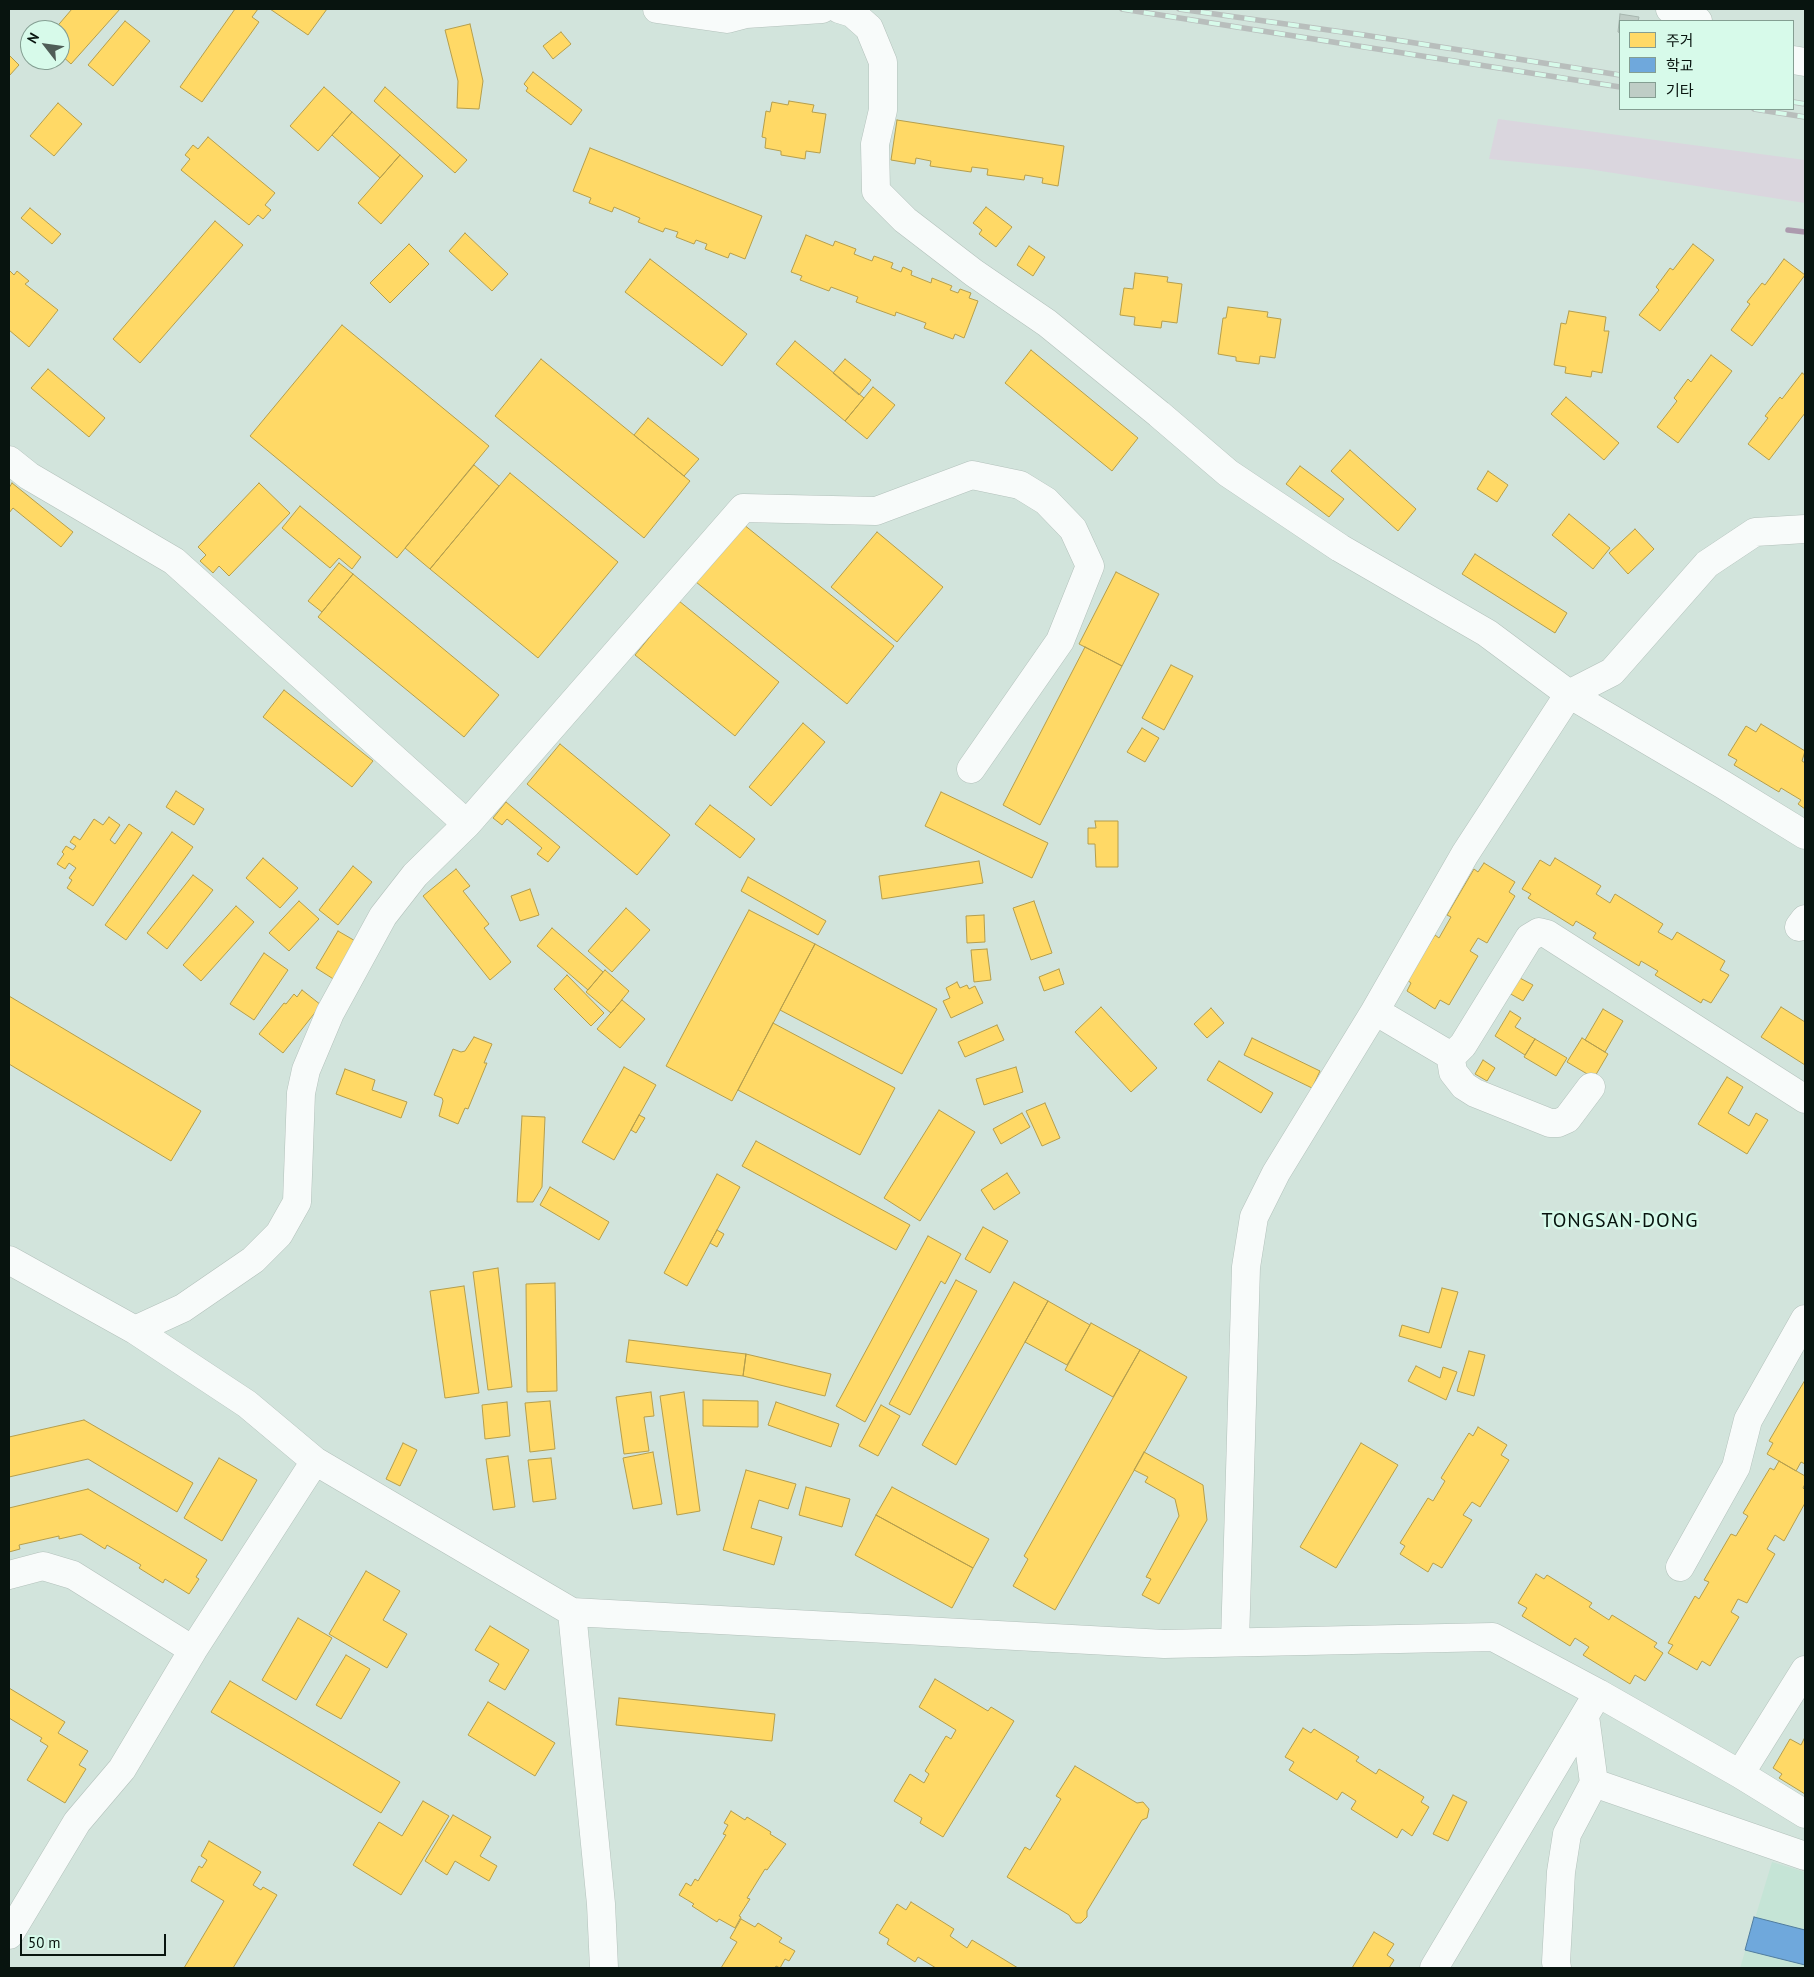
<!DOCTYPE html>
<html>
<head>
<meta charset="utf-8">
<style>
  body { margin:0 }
  #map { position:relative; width:1814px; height:1977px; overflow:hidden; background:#d2e4dc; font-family:"PT Sans","Noto Sans KR",sans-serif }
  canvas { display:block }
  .frame { position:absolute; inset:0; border:10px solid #08140f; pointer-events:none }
  .legend { position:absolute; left:1619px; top:20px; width:175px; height:90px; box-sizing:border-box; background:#d7faea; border:1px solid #849e92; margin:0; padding:6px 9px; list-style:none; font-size:15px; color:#08140f }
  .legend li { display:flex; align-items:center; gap:10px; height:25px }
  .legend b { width:25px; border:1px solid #849e92 }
  .north { position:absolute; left:20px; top:20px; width:50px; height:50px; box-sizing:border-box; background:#d7faea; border:1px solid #849e92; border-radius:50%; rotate:300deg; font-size:14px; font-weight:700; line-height:20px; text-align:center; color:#08140f }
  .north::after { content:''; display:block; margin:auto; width:18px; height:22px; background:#4f5d57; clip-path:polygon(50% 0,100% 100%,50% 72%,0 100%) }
  .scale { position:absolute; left:20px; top:1934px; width:146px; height:22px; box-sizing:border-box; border:2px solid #08140f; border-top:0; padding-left:6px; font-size:15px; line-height:18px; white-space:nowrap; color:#08140f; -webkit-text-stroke:4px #d7faea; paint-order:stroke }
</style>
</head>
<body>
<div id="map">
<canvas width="1814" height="1977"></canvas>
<div class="frame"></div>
<ul class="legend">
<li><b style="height:14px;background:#ffd966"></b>주거</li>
<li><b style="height:14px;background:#6fa8dc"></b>학교</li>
<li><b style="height:14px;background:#bfcdc6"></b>기타</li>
</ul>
<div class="north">N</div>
<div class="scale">50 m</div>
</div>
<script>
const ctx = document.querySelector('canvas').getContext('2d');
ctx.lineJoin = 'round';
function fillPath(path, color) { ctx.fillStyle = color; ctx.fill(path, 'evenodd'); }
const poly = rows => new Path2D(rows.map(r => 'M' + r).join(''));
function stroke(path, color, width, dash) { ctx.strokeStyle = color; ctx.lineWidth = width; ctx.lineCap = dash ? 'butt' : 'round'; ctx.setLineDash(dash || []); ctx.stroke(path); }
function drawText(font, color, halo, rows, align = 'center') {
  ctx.font = font + ' "PT Sans",sans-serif'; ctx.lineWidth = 5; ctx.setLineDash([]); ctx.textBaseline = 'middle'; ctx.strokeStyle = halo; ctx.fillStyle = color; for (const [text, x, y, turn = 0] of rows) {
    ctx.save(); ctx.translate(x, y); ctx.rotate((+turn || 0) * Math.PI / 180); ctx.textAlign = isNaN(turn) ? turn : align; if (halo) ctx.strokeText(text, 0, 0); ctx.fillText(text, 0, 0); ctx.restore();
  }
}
fillPath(poly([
  [1772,1862,1805,1872,1805,1968,1740,1968]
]), '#c5e4d6');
fillPath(poly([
  [1498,119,1805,160,1805,203,1588,169,1489,159]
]), '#dad6de');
const homes = poly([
  [72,9,120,9,71,64,60,54,60,30,54,30,72,9],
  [235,9,258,9,252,17,259,22,202,102,180,87,235,9],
  [270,9,327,9,308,35,270,9],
  [125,21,150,41,113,86,88,65,125,21],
  [470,24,483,81,479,109,457,108,458,81,445,30,470,24],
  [561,32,571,44,553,59,543,46,561,32],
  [9,55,19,65,9,76,9,55],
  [533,72,582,110,571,125,526,91,528,88,524,84,533,72],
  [324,87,352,112,318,151,290,126,324,87],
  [385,87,467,160,455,173,374,101,385,87],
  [789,101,814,105,812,112,826,114,820,153,806,151,805,159,781,155,781,151,765,148,766,138,762,137,766,111,770,112,772,102,788,105,789,101],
  [58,103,82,124,54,156,30,136,58,103],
  [352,112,400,155,380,178,332,135,352,112],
  [897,120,1064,146,1058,186,1042,183,1043,178,1025,175,1024,180,987,175,988,169,972,167,971,172,930,166,931,161,916,158,915,164,891,160,897,120],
  [208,137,275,193,265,205,271,210,263,219,258,215,249,225,181,170,190,159,185,155,193,145,198,149,208,137],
  [590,148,762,216,745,259,730,253,728,258,705,249,707,244,696,240,694,244,676,237,678,232,665,228,663,232,638,222,640,218,614,207,612,212,589,203,591,198,573,191,590,148],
  [400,155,423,176,381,224,358,203,400,155],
  [986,207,1012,227,996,247,979,234,982,230,973,223,986,207],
  [30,208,61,234,52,244,21,218,30,208],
  [215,221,243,245,140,363,113,339,215,221],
  [465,233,508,274,492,291,449,251,465,233],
  [806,235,833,246,835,241,856,249,854,254,872,261,874,256,893,263,891,268,901,272,903,267,912,271,911,275,931,283,932,278,952,286,950,290,958,293,960,289,971,293,969,298,978,301,964,338,955,334,953,339,924,328,926,323,896,312,895,316,856,302,858,297,831,287,829,291,800,280,802,276,791,272,806,235],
  [409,244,429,264,390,303,370,283,409,244],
  [1693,244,1714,260,1660,331,1639,315,1659,290,1656,287,1670,268,1673,270,1693,244],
  [1029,246,1045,257,1033,276,1017,265,1029,246],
  [650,259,747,334,722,366,625,292,650,259],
  [1784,259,1805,275,1752,346,1731,330,1750,304,1747,302,1762,283,1765,285,1784,259],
  [9,270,14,275,17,271,29,281,25,284,58,310,29,347,9,330,9,270],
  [1135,273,1168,277,1167,282,1182,284,1177,323,1162,321,1161,328,1134,325,1135,317,1120,315,1124,288,1133,289,1135,273],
  [1228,307,1268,312,1267,317,1281,319,1275,358,1260,356,1259,364,1236,361,1236,357,1218,354,1223,318,1226,318,1228,307],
  [1569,311,1606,317,1604,331,1609,331,1602,373,1592,371,1591,377,1565,373,1566,367,1554,365,1561,323,1566,324,1569,311],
  [342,325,489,446,397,558,250,436,342,325],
  [795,341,864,398,845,421,776,364,795,341],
  [1031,350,1138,438,1112,471,1005,383,1031,350],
  [1711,355,1732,371,1678,443,1657,427,1677,401,1674,398,1688,379,1691,382,1711,355],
  [541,359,690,481,644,538,495,416,541,359],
  [845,359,871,380,859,395,833,373,845,359],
  [48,369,105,418,89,437,31,388,48,369],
  [1802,373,1805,375,1805,413,1769,460,1748,444,1768,418,1765,416,1780,397,1782,399,1802,373],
  [873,387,895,405,867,439,845,421,873,387],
  [1566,397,1619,443,1604,460,1551,414,1566,397],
  [648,418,699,459,684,476,634,435,648,418],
  [1350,450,1416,509,1398,531,1331,471,1350,450],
  [474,465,499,486,430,569,405,548,474,465],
  [1300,466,1344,499,1329,517,1286,484,1300,466],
  [1488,471,1508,485,1497,502,1477,489,1488,471],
  [510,473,618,562,538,658,430,569,510,473],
  [12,483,73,532,61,547,13,508,9,513,9,488,12,483],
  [259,483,290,513,229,576,219,566,213,573,200,561,206,555,198,547,259,483],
  [300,506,361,557,352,569,339,558,330,568,282,528,300,506],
  [1569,514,1610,548,1593,569,1552,535,1569,514],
  [743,524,894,646,847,704,696,582,743,524],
  [1635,529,1654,549,1628,574,1609,553,1635,529],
  [877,532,943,587,897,642,831,587,877,532],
  [1475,554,1567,613,1555,633,1462,574,1475,554],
  [339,563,353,574,322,612,308,601,339,563],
  [1116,572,1159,594,1122,666,1079,644,1116,572],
  [353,574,499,695,464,737,318,617,353,574],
  [679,601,779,682,735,736,635,655,679,601],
  [1085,647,1122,666,1040,825,1003,805,1085,647],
  [1171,665,1193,676,1164,730,1142,718,1171,665],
  [284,690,373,761,352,787,263,717,284,690],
  [803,723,825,742,771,806,749,787,803,723],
  [1761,724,1805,751,1802,761,1805,763,1805,809,1798,804,1801,800,1781,788,1779,792,1734,765,1737,760,1728,755,1746,726,1756,732,1761,724],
  [1142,728,1159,738,1145,762,1127,752,1142,728],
  [560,744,670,835,637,875,527,784,560,744],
  [176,791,204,809,194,825,166,807,176,791],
  [941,792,1048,843,1032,878,925,826,941,792],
  [506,802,560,847,548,862,537,854,542,848,507,819,502,825,493,818,506,802],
  [710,805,755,839,740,858,695,824,710,805],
  [109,817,120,825,110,840,115,844,129,824,142,833,93,906,67,888,72,880,69,878,76,868,69,863,65,869,57,864,64,854,62,852,66,846,73,850,76,846,70,842,74,836,80,840,94,819,103,825,109,817],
  [1095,821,1118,821,1118,867,1096,867,1095,844,1088,844,1088,828,1096,828,1095,821],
  [172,832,193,847,126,940,105,925,172,832],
  [263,858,298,888,280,908,246,878,263,858],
  [1555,858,1601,886,1596,894,1610,903,1615,894,1663,924,1658,932,1672,940,1677,932,1725,961,1720,970,1729,975,1711,1003,1703,999,1701,1003,1655,975,1658,971,1641,961,1639,966,1593,938,1596,933,1576,921,1573,926,1528,898,1531,894,1522,889,1540,860,1550,866,1555,858],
  [979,861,983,883,882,899,879,876,979,861],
  [1484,863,1515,882,1509,892,1515,896,1487,943,1478,938,1470,951,1478,956,1449,1005,1440,1000,1435,1009,1407,991,1411,983,1407,980,1435,935,1439,938,1451,917,1447,915,1474,869,1478,872,1484,863],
  [353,866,372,882,338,925,319,910,353,866],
  [456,869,470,886,463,891,489,924,484,928,511,962,490,980,423,896,456,869],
  [193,875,213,890,167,949,147,933,193,875],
  [748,877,826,921,818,935,741,891,748,877],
  [530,889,539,915,520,921,511,896,530,889],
  [299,901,319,919,289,951,269,933,299,901],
  [1034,901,1052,953,1031,960,1013,908,1034,901],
  [236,906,254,922,201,981,183,965,236,906],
  [626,908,650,930,612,972,588,951,626,908],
  [749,910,815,944,732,1101,666,1066,749,910],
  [984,915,985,942,967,943,966,916,984,915],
  [552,928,603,972,588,990,537,946,552,928],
  [338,931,357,942,335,980,316,968,338,931],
  [815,944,937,1009,902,1074,780,1010,815,944],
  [987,949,991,980,974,982,971,950,987,949],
  [264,953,288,970,254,1020,230,1004,264,953],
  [1059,969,1064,984,1044,991,1039,977,1059,969],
  [605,970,629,991,611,1013,586,992,605,970],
  [567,975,604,1013,591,1026,554,989,567,975],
  [1518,977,1533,985,1523,1001,1509,993,1518,977],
  [957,982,960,988,967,985,969,989,975,986,983,1003,951,1018,943,1001,950,998,946,988,957,982],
  [302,990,321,1005,283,1053,259,1034,284,1003,286,1004,294,994,297,997,302,990],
  [9,996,201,1111,171,1161,9,1064,9,996],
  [622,1000,645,1019,620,1048,597,1029,622,1000],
  [1101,1007,1157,1068,1131,1092,1075,1032,1101,1007],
  [1781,1007,1805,1022,1805,1065,1761,1037,1781,1007],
  [1211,1008,1224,1023,1207,1038,1194,1024,1211,1008],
  [1603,1009,1623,1021,1605,1052,1585,1040,1603,1009],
  [1510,1011,1521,1018,1515,1027,1535,1039,1525,1055,1495,1036,1510,1011],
  [773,1023,895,1088,860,1155,738,1090,773,1023],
  [997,1025,1004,1040,965,1057,958,1042,997,1025],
  [474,1037,492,1044,484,1063,487,1063,468,1109,465,1108,458,1124,439,1116,443,1101,442,1098,434,1095,453,1049,461,1052,465,1051,474,1037],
  [1252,1038,1320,1071,1312,1088,1244,1055,1252,1038],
  [1582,1038,1608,1054,1594,1078,1567,1062,1582,1038],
  [1535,1039,1567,1058,1556,1076,1524,1057,1535,1039],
  [1483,1060,1495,1068,1487,1081,1475,1074,1483,1060],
  [1219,1061,1273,1093,1261,1113,1207,1080,1219,1061],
  [624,1067,656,1085,614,1160,582,1142,624,1067],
  [1016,1067,1023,1092,984,1105,976,1079,1016,1067],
  [345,1069,375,1080,372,1090,407,1102,401,1118,336,1094,345,1069],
  [1727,1077,1743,1087,1728,1113,1749,1126,1756,1113,1768,1120,1747,1154,1698,1124,1727,1077],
  [1045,1103,1060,1138,1042,1146,1026,1111,1045,1103],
  [939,1110,975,1132,920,1221,884,1198,939,1110],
  [1022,1113,1030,1127,1001,1144,993,1129,1022,1113],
  [639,1115,645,1118,636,1133,631,1130,639,1115],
  [522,1116,545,1117,542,1187,533,1202,517,1202,522,1116],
  [756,1141,910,1225,896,1250,742,1166,756,1141],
  [1007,1173,1020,1193,994,1210,981,1190,1007,1173],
  [717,1174,740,1187,687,1286,664,1273,717,1174],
  [550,1187,609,1222,599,1240,540,1205,550,1187],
  [983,1227,1008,1241,990,1273,965,1259,983,1227],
  [717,1230,724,1234,717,1247,710,1243,717,1230],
  [928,1236,961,1254,945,1284,941,1281,865,1422,836,1406,928,1236],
  [498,1268,512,1387,488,1390,473,1272,498,1268],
  [956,1280,977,1291,910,1415,889,1404,956,1280],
  [1014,1282,1048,1301,956,1465,922,1445,1014,1282],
  [555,1283,557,1391,527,1392,526,1284,555,1283],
  [464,1286,479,1393,445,1398,430,1291,464,1286],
  [1442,1288,1458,1292,1441,1348,1399,1336,1402,1325,1429,1333,1442,1288],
  [1048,1301,1090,1325,1067,1365,1025,1342,1048,1301],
  [1091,1323,1140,1350,1113,1397,1065,1370,1091,1323],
  [629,1340,746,1354,743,1376,626,1362,629,1340],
  [1140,1350,1187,1377,1055,1610,1013,1586,1028,1559,1024,1556,1140,1350],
  [1469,1351,1485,1355,1474,1396,1457,1391,1469,1351],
  [746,1354,831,1374,825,1396,743,1376,746,1354],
  [1416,1366,1440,1378,1443,1367,1457,1372,1446,1400,1408,1381,1416,1366],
  [1805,1380,1805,1464,1801,1462,1796,1471,1767,1454,1773,1443,1769,1441,1805,1380],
  [651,1392,654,1416,644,1417,649,1451,624,1454,616,1397,651,1392],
  [684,1392,700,1511,677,1515,660,1396,684,1392],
  [703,1400,758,1401,758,1427,703,1426,703,1400],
  [550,1401,555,1449,530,1452,525,1403,550,1401],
  [507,1402,510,1436,485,1439,482,1405,507,1402],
  [776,1402,839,1424,831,1447,768,1425,776,1402],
  [881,1405,900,1416,878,1456,859,1446,881,1405],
  [84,1420,193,1483,177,1512,88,1459,9,1477,9,1437,84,1420],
  [1478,1427,1507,1445,1501,1455,1509,1460,1480,1507,1472,1502,1463,1515,1472,1520,1442,1568,1433,1563,1428,1572,1400,1554,1405,1546,1400,1543,1428,1498,1433,1501,1445,1481,1441,1478,1469,1433,1473,1436,1478,1427],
  [403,1443,417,1450,400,1486,386,1479,403,1443],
  [1361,1443,1398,1465,1336,1568,1300,1547,1361,1443],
  [653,1452,662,1504,633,1509,623,1458,653,1452],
  [1144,1452,1203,1485,1207,1520,1159,1604,1142,1595,1151,1579,1146,1577,1179,1516,1175,1499,1145,1482,1148,1477,1134,1470,1144,1452],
  [508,1456,515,1507,493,1510,486,1459,508,1456],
  [219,1458,257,1480,222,1541,184,1518,219,1458],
  [551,1458,556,1499,533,1502,528,1460,551,1458],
  [1779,1461,1805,1476,1805,1484,1803,1488,1805,1490,1805,1503,1784,1541,1775,1535,1767,1549,1775,1554,1747,1603,1738,1599,1731,1612,1739,1617,1710,1666,1702,1661,1697,1670,1668,1653,1673,1645,1668,1643,1695,1596,1699,1599,1709,1582,1704,1580,1731,1534,1736,1536,1748,1516,1743,1513,1770,1468,1774,1470,1779,1461],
  [746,1470,796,1484,788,1509,759,1500,751,1528,782,1537,774,1565,723,1550,746,1470],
  [806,1487,850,1499,842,1527,799,1515,806,1487],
  [892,1487,989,1539,973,1568,876,1515,892,1487],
  [88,1489,207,1560,196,1577,199,1579,189,1594,165,1579,163,1583,139,1568,141,1565,107,1545,105,1549,81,1534,59,1539,59,1536,19,1545,20,1549,9,1552,9,1508,88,1489],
  [876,1515,973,1568,952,1608,855,1555,876,1515],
  [366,1571,400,1591,383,1620,407,1634,387,1668,329,1634,366,1571],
  [1536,1574,1544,1579,1547,1575,1592,1603,1589,1607,1609,1620,1612,1615,1657,1643,1654,1647,1663,1653,1645,1681,1635,1675,1630,1684,1583,1655,1589,1647,1575,1638,1570,1646,1522,1616,1527,1608,1518,1603,1536,1574],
  [298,1618,332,1638,296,1700,262,1680,298,1618],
  [490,1626,529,1650,505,1690,489,1681,499,1664,475,1650,490,1626],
  [346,1655,370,1669,341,1719,316,1705,346,1655],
  [935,1679,988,1711,991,1707,1014,1721,943,1837,920,1823,922,1818,894,1801,910,1774,924,1783,929,1774,925,1771,946,1736,951,1739,956,1730,919,1707,935,1679],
  [230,1681,400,1782,381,1813,211,1712,230,1681],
  [9,1688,65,1722,58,1733,88,1751,79,1765,86,1769,65,1803,27,1780,48,1746,40,1741,42,1738,9,1718,9,1688],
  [619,1698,775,1714,772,1741,616,1725,619,1698],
  [488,1702,555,1743,535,1776,468,1735,488,1702],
  [1303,1728,1311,1733,1314,1729,1359,1757,1356,1761,1376,1774,1379,1769,1424,1797,1421,1802,1429,1807,1412,1836,1402,1829,1397,1838,1351,1809,1356,1801,1342,1792,1337,1800,1289,1770,1294,1762,1285,1757,1303,1728],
  [1805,1737,1805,1794,1779,1778,1782,1774,1773,1768,1790,1739,1801,1745,1805,1737],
  [1075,1766,1137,1803,1143,1802,1149,1809,1147,1818,1142,1820,1087,1911,1087,1917,1081,1923,1076,1923,1072,1920,1069,1915,1007,1877,1025,1847,1030,1850,1061,1799,1056,1796,1075,1766],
  [1453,1795,1467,1802,1448,1841,1433,1834,1453,1795],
  [423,1801,449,1816,401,1895,353,1865,379,1822,402,1836,423,1801],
  [731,1811,745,1820,747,1817,771,1832,770,1834,786,1844,767,1870,765,1869,747,1898,750,1899,739,1916,741,1917,735,1928,719,1919,717,1922,692,1906,694,1904,679,1895,686,1883,691,1886,695,1879,698,1881,726,1835,723,1834,728,1825,724,1823,731,1811],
  [453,1815,491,1837,480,1856,497,1866,489,1881,455,1861,447,1875,425,1861,453,1815],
  [209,1841,261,1872,253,1885,261,1890,263,1887,277,1895,233,1968,184,1968,224,1901,191,1881,199,1866,202,1868,207,1860,201,1856,209,1841],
  [911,1902,954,1929,950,1936,967,1948,972,1940,1018,1968,936,1968,918,1957,915,1962,887,1944,889,1939,879,1933,897,1904,906,1910,911,1902],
  [741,1919,755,1927,758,1923,782,1938,779,1942,795,1951,789,1961,785,1959,780,1968,776,1966,775,1968,721,1968,737,1942,730,1938,741,1919],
  [1374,1932,1394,1944,1387,1955,1394,1960,1389,1968,1352,1968,1374,1932]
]);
fillPath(homes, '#ffd966');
stroke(homes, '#b59e4c', 1);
const schools = poly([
  [1754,1917,1805,1930,1805,1965,1745,1950,1754,1917]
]);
fillPath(schools, '#6fa8dc');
stroke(schools, '#507c9e', 1);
stroke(poly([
  [1788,230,1805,232]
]), '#ac9aae', 5.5);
const building = poly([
  [1620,14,1639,17,1638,21,1620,21,1620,33,1618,32,1620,14]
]);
fillPath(building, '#bfcdc6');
stroke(building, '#a6b5ae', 1);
const minor = poly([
  [657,9,727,19,746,14,822,9],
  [839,9,852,13,869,28,883,62,883,110,875,144,876,191,905,220,974,273,1047,323,1159,414,1228,473,1340,548,1487,633,1569,694,1722,784,1805,835],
  [1670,9,1698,21],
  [1793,60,1805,62],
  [9,460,29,476,174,561,467,824,743,508,876,511,972,475,1020,485,1046,501,1073,529,1090,566,1060,641,971,769],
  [1799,927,1805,919],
  [1375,1011,1446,1053,1456,1052,1463,1045,1529,938,1539,932,1547,934,1805,1099],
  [1450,1053,1453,1072,1464,1086,1475,1093,1550,1123,1558,1123,1567,1119,1591,1087],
  [9,1260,135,1330,247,1404,315,1461,572,1612,1164,1644,1493,1637,1598,1693,1740,1774,1805,1670],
  [135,1330,183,1308,253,1260,279,1234,297,1202,301,1093,306,1070,330,1013,383,916,415,875,467,824],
  [1680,1567,1736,1467,1748,1420,1805,1319],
  [9,1575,43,1566,73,1575,193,1650,315,1461],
  [572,1612,601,1904,604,1968],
  [1235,1642,1246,1267,1254,1217,1276,1173,1375,1011,1465,854,1569,694,1612,672,1707,564,1755,532,1805,529],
  [1585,1716,1594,1783,1805,1856],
  [1740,1774,1805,1814],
  [9,1935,77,1822,122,1769,193,1650],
  [1434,1968,1598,1693],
  [1557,1968,1556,1962,1561,1872,1567,1834,1594,1783]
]);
stroke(minor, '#b3c1bb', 29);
stroke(minor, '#f8fbfa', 28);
const rail = poly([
  [1122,9,1620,87],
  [1179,9,1364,35,1620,75],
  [1793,102,1805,104],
  [1754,109,1805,117]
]);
stroke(rail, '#b8bebc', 5.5);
stroke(rail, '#d7faea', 4, [11]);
ctx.letterSpacing = '1px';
drawText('20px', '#08140f', '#d7faea', [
  ["TONGSAN-DONG",1620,1221]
]);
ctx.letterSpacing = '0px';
</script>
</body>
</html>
